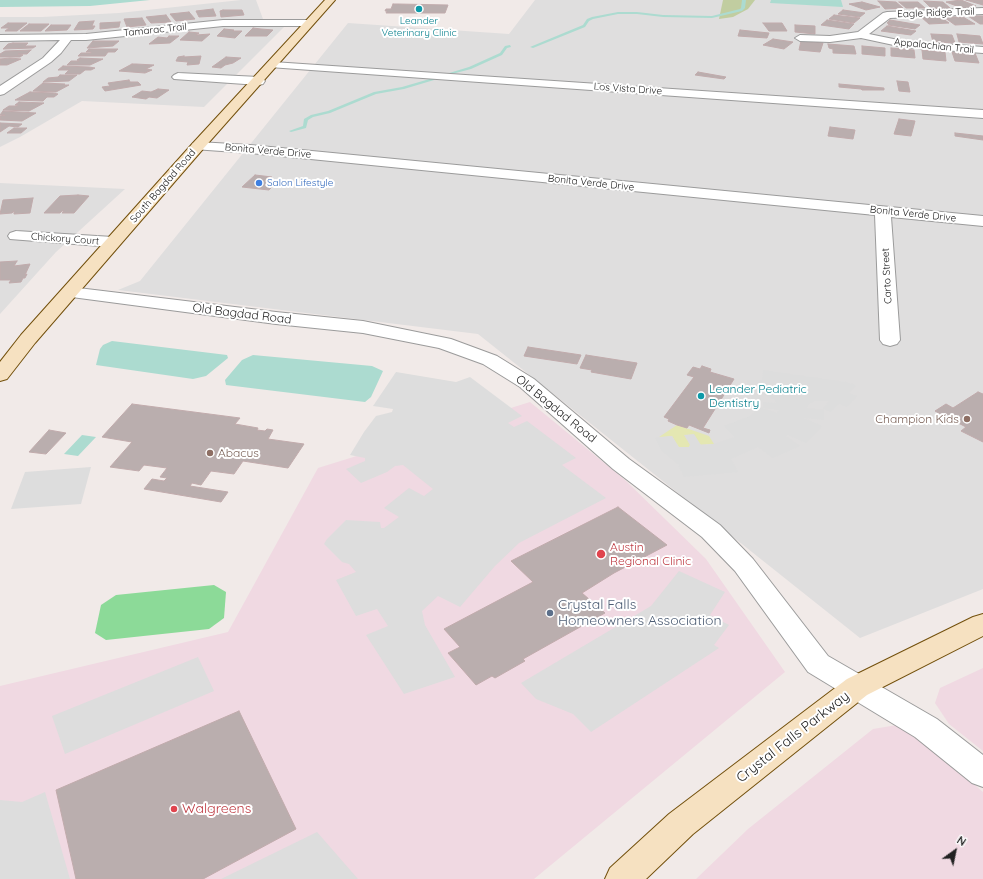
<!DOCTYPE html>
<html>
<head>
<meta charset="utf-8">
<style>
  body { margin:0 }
  #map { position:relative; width:983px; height:879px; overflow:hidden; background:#f1eae8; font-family:Quicksand,sans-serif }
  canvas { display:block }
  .north { position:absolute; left:935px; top:831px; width:40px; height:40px; -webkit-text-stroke:3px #fff; paint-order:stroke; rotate:33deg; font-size:11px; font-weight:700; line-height:16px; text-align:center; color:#212121 }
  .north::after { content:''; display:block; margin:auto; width:14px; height:18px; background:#212121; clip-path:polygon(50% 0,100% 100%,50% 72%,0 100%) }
</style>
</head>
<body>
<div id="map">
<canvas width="983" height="879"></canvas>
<div class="north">N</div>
</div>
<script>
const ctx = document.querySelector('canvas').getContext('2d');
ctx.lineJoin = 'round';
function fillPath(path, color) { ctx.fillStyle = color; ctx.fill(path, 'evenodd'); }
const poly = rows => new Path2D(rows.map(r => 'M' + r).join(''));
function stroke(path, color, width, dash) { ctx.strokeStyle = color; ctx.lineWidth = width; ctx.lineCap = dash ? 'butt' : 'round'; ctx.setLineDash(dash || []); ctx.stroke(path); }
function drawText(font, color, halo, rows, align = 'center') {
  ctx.font = font + ' Quicksand,sans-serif'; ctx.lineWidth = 4; ctx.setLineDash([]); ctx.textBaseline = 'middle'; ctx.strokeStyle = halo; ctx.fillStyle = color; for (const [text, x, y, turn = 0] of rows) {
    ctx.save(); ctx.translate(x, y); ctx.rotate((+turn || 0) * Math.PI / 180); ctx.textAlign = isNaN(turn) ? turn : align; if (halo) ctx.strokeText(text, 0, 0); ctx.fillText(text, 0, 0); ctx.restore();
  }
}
fillPath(poly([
  [241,0,256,0,263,19,291,20,204,107,82,101,20,137,0,147,0,17,42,17,119,13],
  [535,0,983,0,983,589,860,638,478,334,118,290,140,281,348,23,509,34],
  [0,183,125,189,56,252,0,314]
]), '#dfdede');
fillPath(poly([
  [530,402,625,480,706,559,785,672,534,879,0,879,0,686,228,632,318,468],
  [983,668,983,751,949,724,935,703,940,688],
  [897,725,911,730,983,792,983,879,696,879,748,829,873,729]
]), '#f0d9e2');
fillPath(poly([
  [677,425,709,436,714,444,690,445,689,447,679,447,672,436,659,437]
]), '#e4e7b2');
fillPath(poly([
  [723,0,755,0,748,9,733,17,719,19]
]), '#c1cda0');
fillPath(poly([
  [214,585,226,592,224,618,209,629,106,640,95,633,101,605,116,595]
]), '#8cda98');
fillPath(poly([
  [763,370,846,382,856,385,849,393,857,396,847,407,839,404,831,412,823,409,829,401,815,401,809,404,807,408,824,410,824,420,804,418,822,426,806,443,788,435,786,436,800,446,773,458,758,447,731,459,738,472,684,477,678,464,661,450,655,438,672,436,678,447,689,447,690,445,684,435,694,434,701,445,714,444,735,437,724,426,750,416,760,407,777,413,779,410,763,408,763,402,776,403,774,399,762,394,760,395,761,402,751,400,752,392,747,391,747,380,762,380],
  [396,372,456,382,470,377,522,416,508,423,514,427,527,421,576,458,562,465,606,498,519,543,495,566,460,607,438,596,422,611,425,625,455,677,404,694,366,635,388,626,377,609,356,616,336,580,356,572,349,564,342,562,324,544,327,539,346,520,380,522,381,528,384,528,399,517,384,508,409,488,424,496,433,489,403,465,395,466,387,472,361,483,346,469,365,461,365,458,350,455,364,432,376,416,392,412,393,409,373,406],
  [91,467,81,504,11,509,25,472],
  [679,571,725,592,710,615,729,625,714,645,719,648,591,732,573,714,536,699,521,683,651,606],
  [198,657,214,691,65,754,52,716],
  [45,792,70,879,0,879,0,800,22,802],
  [317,832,358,879,221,879]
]), '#ddd');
fillPath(poly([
  [0,0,150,0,90,6,0,7],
  [771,0,841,0,843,7,770,3],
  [112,341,227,355,228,358,206,376,193,379,96,365,100,349,103,345],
  [253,355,372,366,383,371,371,397,365,402,226,385,225,380,242,360],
  [82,435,96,437,78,456,64,454]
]), '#acdbd0');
fillPath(poly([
  [742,0,746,0,745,8,742,11,712,18,663,17,637,14,618,14,593,19,589,21,585,27,533,48,530,47,583,25,587,19,592,17,618,12,637,12,663,15,712,16,740,9,741,8,742,0],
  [510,45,511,47,507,48,502,55,471,69,448,75,446,74,469,67,500,53,505,46,510,45],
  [433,78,435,79,434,80,404,89,376,94,330,113,313,117,308,120,306,128,291,132,289,131,303,126,304,119,311,115,328,111,374,92,402,87,433,78]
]), '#acdbd0');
const building = poly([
  [961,0,976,6,962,8,946,2,961,0],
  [966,0,983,0,983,5,966,0],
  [878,1,896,2,903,8,885,9,878,1],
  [924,1,943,2,950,8,932,9,924,1],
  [862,2,880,7,866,10,849,4,862,2],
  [899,2,918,2,925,8,906,8,899,2],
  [393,4,398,4,448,5,445,13,386,13,387,11,385,11,386,9,391,9,393,4],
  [213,9,216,16,199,17,196,11,213,9],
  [223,10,242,10,244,15,221,17,220,11,223,10],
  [843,10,865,13,860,17,838,14,843,10],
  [189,12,195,19,176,21,170,14,189,12],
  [166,15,171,22,151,23,146,17,166,15],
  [834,15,860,18,854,23,829,19,834,15],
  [920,16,939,16,949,23,929,24,920,16],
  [968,16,983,16,983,24,980,24,968,16],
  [944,17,963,17,975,24,955,25,944,17],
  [142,18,146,25,127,27,124,19,142,18],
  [827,20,854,24,849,29,821,25,827,20],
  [890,20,920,25,915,29,888,25,890,24,887,23,890,20],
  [94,21,92,26,95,26,93,29,74,30,79,22,94,21],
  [120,22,119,27,100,29,100,23,120,22],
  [8,23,27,23,17,31,5,31,9,28,1,28,8,23],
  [763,23,782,23,787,31,769,31,763,23],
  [29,24,49,24,41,31,20,31,29,24],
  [51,25,71,25,67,30,45,31,51,25],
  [795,25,815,26,815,34,795,32,795,25],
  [887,26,916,31,911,35,881,31,887,26],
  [253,28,261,29,273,30,267,36,245,36,253,28],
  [224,29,234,30,233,31,242,31,235,38,217,36,224,29],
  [740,30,769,33,767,38,738,36,740,30],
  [189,32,199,33,196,35,210,34,202,41,180,40,189,32],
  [931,34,952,35,955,43,933,42,931,34],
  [957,34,980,36,983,44,959,42,957,34],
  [169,36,179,36,170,43,149,44,158,37,167,38,169,36],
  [773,39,793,42,784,49,763,45,773,39],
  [93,41,119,41,113,46,87,48,93,41],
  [801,41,823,43,820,52,799,50,801,41],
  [13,43,28,43,25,46,36,46,33,48,3,49,8,44,13,43],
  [828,44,854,46,856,54,833,53,833,49,829,48,828,44],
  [862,46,885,48,885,56,862,54,862,46],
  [891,48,914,50,915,58,891,56,891,48],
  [89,49,118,49,115,52,108,52,105,56,78,56,81,53,91,53,91,52,86,52,89,49],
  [31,50,27,54,18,54,23,55,20,57,0,57,0,54,5,51,31,50],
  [922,50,945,52,946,61,923,59,922,50],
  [952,52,975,53,979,63,955,61,952,52],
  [184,56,184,57,201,56,199,64,187,65,188,62,176,61,178,57,184,56],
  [226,57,241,58,233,63,225,65,221,68,212,67,226,57],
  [80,58,103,59,90,65,67,65,71,61,79,61,77,60,80,58],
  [0,59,10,58,21,59,7,65,0,65,0,59],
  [132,64,136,64,154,65,146,69,152,70,145,73,119,71,132,64],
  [63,66,89,67,95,68,91,70,85,70,80,74,65,74,69,70,58,70,63,66],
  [698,72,726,77,724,79,695,75,698,72],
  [60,75,77,75,69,81,43,82,48,78,58,77,60,75],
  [129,80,130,82,138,82,141,85,105,91,102,87,110,86,108,83,129,80],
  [897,81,908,82,910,92,899,91,897,81],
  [43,83,65,84,64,85,69,85,56,92,33,91,43,83],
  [839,84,884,88,884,90,862,90,861,89,839,87,839,84],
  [158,89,169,90,157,98,149,97,146,99,132,97,142,91,151,92,158,89],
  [30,92,53,93,58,94,54,97,47,97,43,101,15,100,30,92],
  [19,102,44,103,29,111,3,110,9,106,16,106,18,105,15,105,19,102],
  [3,111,36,113,22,121,0,120,0,116,5,115,0,115,3,111],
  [899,119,915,121,911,136,894,134,899,119],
  [0,123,22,124,18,127,9,126,0,132,0,123],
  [830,127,855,130,853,139,828,136,830,127],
  [14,128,27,128,21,133,7,133,14,128],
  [955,133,983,136,983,140,955,136,955,133],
  [255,175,272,177,267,182,276,183,269,190,242,187,255,175],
  [78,195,89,196,74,213,62,213,64,211,62,211,60,213,44,213,60,196,78,195],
  [33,198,30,213,14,214,14,211,12,213,0,214,3,200,33,198],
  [17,261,14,266,30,264,25,275,27,274,25,278,23,278,21,282,9,283,11,280,0,280,0,262,17,261],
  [528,347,581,355,577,364,524,356,528,347],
  [586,355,637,363,631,379,591,372,592,370,580,368,586,355],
  [702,366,711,369,710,372,734,379,703,428,710,430,709,433,689,425,687,428,677,425,668,421,669,419,664,417,694,377,687,375,693,367,700,369,702,366],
  [978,392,983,394,983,442,961,431,966,427,935,411,946,404,953,408,978,392],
  [132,404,240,418,235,424,258,428,257,430,265,431,267,429,273,430,268,439,304,444,288,468,243,461,234,474,211,471,201,485,192,483,190,486,228,492,221,502,144,489,152,479,164,481,167,478,160,477,167,468,144,465,139,471,110,467,132,442,102,437,132,404],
  [49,430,66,433,46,454,29,452,49,430],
  [618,507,667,545,614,573,582,593,605,613,523,659,525,661,495,678,492,676,476,685,448,653,460,647,444,629,533,582,511,561,618,507],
  [239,711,296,829,203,879,76,879,56,790,239,711]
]);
fillPath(building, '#baaeae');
stroke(building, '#c1abac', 1);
const minor = poly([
  [983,8,983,14,890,18,869,34,903,41,983,47,983,53,903,47,861,38,830,42,800,41,795,38,800,35,830,36,858,32,883,13,887,12,983,8],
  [223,20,309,20,314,23,309,26,223,26,86,40,71,40,61,53,51,62,4,94,0,95,0,86,43,58,60,40,0,41,0,35,86,34,223,20],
  [273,62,983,110,983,118,269,67,267,65,269,63,273,62],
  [178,73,259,77,263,78,265,81,263,84,259,85,174,79,172,77,174,75,178,73],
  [198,142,250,145,983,216,983,226,891,217,900,340,897,344,890,346,883,344,880,340,875,215,250,153,193,149,191,146,193,143,198,142],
  [16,231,113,237,119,239,121,242,119,245,113,247,10,239,8,236,10,233,16,231],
  [70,287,276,312,363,321,451,339,497,356,534,379,629,459,720,525,753,559,828,656,937,719,983,755,983,787,972,783,915,737,808,672,735,571,702,537,613,469,520,387,483,364,439,348,363,333,276,324,64,296,61,292,64,288,70,287]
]);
const secondary = poly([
  [325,0,335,0,203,149,35,343,7,379,0,381,0,362,21,335,193,143,325,0],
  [983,614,983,636,867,695,693,834,646,879,605,879,610,868,669,814,847,679,973,617,983,614]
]);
stroke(minor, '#9b9b9b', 2);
stroke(secondary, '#73500c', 2);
fillPath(minor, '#fff');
fillPath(secondary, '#f6e1c1');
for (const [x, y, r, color] of [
  [419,9,4,"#0f9aa8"],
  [259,183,4,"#3f7fe0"],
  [701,396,4,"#0f9aa8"],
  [967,419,4,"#8d6e63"],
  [210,453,4,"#8d6e63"],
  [601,554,5,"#e0444e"],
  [550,613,4,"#5c6f8a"],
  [174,809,4,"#e0444e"]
]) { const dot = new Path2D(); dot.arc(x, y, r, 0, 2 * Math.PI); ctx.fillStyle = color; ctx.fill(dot); stroke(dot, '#fff', 1.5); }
drawText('10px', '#212121', '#fff', [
  ["Eagle Ridge Trail",936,13,-2],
  ["Tamarac Trail",155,30,-6],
  ["Appalachian Trail",934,46,6],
  ["Los Vista Drive",628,89,4],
  ["Bonita Verde Drive",268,151,5],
  ["Bonita Verde Drive",591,183,6],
  ["South Bagdad Road",163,186,-49],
  ["Bonita Verde Drive",913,214,6],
  ["Chickory Court",65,239,4],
  ["Carto Street",887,276,-93]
]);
drawText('10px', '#0d838f', '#fff', [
  ["Leander",419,21],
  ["Veterinary Clinic",419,33]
]);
drawText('10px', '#366cbe', '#fff', [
  ["Salon Lifestyle",267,183]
], 'left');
drawText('12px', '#212121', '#fff', [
  ["Old Bagdad Road",242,314,7],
  ["Old Bagdad Road",556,409,39]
]);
drawText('12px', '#0d838f', '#fff', [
  ["Leander Pediatric",709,389],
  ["Dentistry",709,403]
], 'left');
drawText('12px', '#785e54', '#fff', [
  ["Champion Kids",959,419],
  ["Abacus",218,453,"left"]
], 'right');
drawText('12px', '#be3a42', '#fff', [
  ["Austin",610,547],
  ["Regional Clinic",610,561]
], 'left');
drawText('14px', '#4e5e75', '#fff', [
  ["Crystal Falls",558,605],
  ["Homeowners Association",558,621]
], 'left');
drawText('14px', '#212121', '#fff', [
  ["Crystal Falls Parkway",793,737,-38]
]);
drawText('14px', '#be3a42', '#fff', [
  ["Walgreens",182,809]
], 'left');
</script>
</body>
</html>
